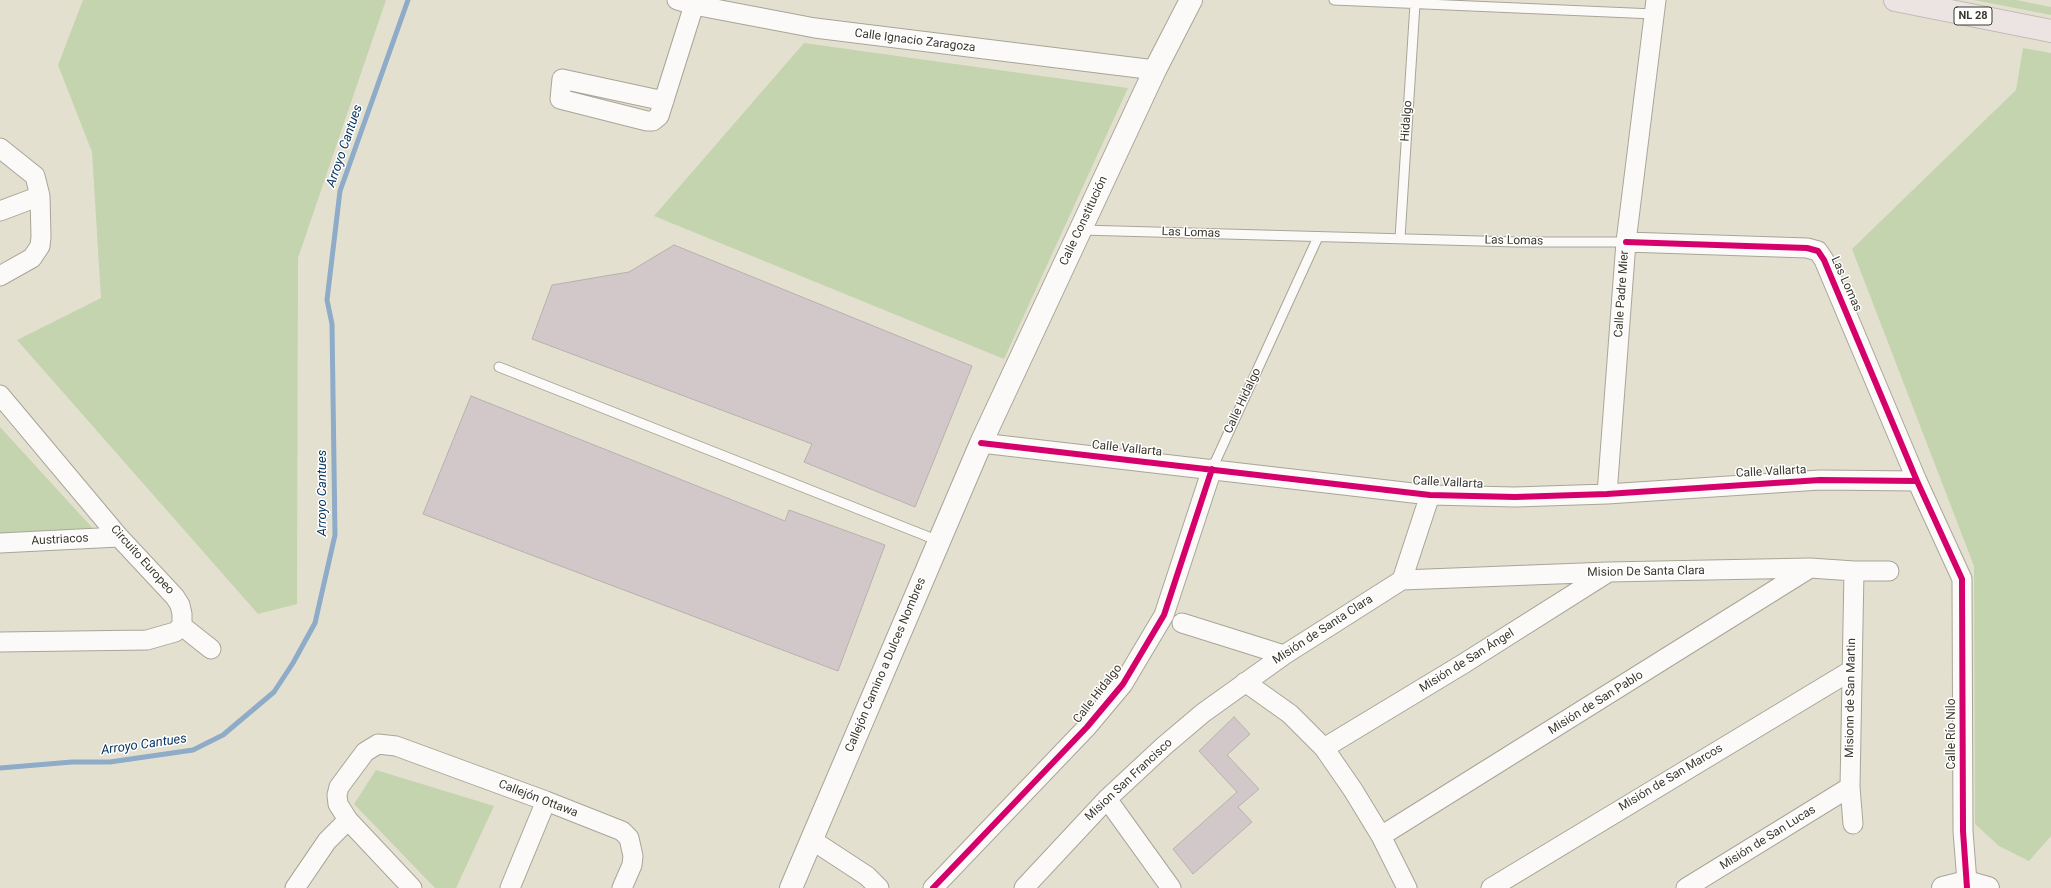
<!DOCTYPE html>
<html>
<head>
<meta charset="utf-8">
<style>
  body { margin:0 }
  canvas { display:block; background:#e4e0d0 }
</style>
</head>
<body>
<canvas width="2051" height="888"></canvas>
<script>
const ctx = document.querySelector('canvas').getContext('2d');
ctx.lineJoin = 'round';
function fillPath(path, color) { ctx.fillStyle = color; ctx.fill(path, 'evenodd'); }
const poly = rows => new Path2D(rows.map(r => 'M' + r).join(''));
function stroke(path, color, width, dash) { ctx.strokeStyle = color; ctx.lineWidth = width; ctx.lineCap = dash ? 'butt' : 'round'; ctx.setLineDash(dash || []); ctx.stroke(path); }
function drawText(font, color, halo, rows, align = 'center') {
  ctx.font = font + ' Roboto,sans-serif'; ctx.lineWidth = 3; ctx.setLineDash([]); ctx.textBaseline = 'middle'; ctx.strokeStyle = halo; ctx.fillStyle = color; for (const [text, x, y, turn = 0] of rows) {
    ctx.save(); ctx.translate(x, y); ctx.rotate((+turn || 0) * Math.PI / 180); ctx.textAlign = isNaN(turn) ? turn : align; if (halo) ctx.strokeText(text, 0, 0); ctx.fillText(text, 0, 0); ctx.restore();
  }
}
fillPath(poly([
  [83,0,386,0,298,258,297,604,258,614,17,340,101,298,92,152,58,65],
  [1974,0,2016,0,2051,7,2051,15],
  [804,43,1128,88,1004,359,654,216],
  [2023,48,2051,53,2051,836,2029,861,1999,846,1975,824,1974,566,1852,249,2016,90],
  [0,427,98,534,0,539],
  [376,770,494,806,456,888,435,888,354,804]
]), '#c4d4ae');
stroke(poly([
  [0,768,72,762,110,762,193,750,223,735,274,692,293,663,315,623,335,535,332,324,327,300,340,191,408,0]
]), '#8eabc8', 5);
const building = poly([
  [674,245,972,366,915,507,804,462,812,444,532,339,552,285,629,272,674,245],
  [471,396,785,521,789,510,885,545,838,671,423,514,471,396],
  [1234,717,1250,734,1227,755,1259,789,1238,807,1252,822,1193,874,1173,849,1237,792,1199,751,1234,717]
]);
fillPath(building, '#d2c7c9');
stroke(building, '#b6b1ae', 1);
const lane = poly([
  [1334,0,1654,14],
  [1081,230,1516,242,1626,242],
  [1400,238,1415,4],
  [499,367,939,541],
  [1212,469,1318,237]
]);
const street = poly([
  [677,0,694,5,815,28,1155,70],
  [664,101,562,79,560,99,647,121,653,121,659,116,694,5],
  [0,148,35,176,40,196,41,237,40,246,32,258,0,276],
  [0,211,40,196],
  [1626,242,1807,248,1818,251,1824,260,1917,481,1962,579,1963,831,1967,882],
  [0,395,119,537,175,597,180,605,182,614,182,626,175,632,147,640,0,642],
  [981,443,1430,495,1515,497,1607,494,1820,480,1917,481],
  [1607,494,1626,242,1656,0],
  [0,543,119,537],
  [1402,580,1608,572,1810,568,1854,571,1889,571],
  [1402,580,1430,495],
  [1182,623,1284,655],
  [182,626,211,649],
  [1245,682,1290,714,1324,748,1353,790,1381,836,1407,888],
  [1324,748,1463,664,1607,573],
  [1107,799,1171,888],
  [1853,824,1850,787,1854,571],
  [1381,836,1810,568],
  [812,840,867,876,879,888],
  [295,888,327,841,348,820],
  [412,888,348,820,338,804,337,795,339,787,365,752,378,744,396,746,546,801,622,831,629,838,633,856,632,865,622,888],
  [510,888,546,801],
  [933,888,1087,727,1123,684,1164,615,1212,469],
  [1024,888,1107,799,1164,746,1203,713,1284,655,1402,580],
  [1491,888,1852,670],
  [1686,888,1850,787]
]);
const secondary = poly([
  [791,888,981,443,1155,70,1191,0],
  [1943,888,1967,882,1988,888]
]);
const primary = poly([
  [1895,0,2051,31]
]);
stroke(lane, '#a8a598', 11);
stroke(street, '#a8a598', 21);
stroke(secondary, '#a8a598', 24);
stroke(primary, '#bfbdb5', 24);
stroke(lane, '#fbfaf8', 9);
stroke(street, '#fbfaf8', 19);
stroke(secondary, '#fbfaf8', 22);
stroke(primary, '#ece4e3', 22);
stroke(poly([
  [1626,242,1807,248,1818,251,1824,260,1917,481,1962,579,1963,831,1967,888],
  [981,443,1430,495,1515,497,1607,494,1820,480,1917,481],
  [933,888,1087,727,1123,684,1164,615,1212,469]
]), '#d6006c', 6);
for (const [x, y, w] of [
  [1973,16,38]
]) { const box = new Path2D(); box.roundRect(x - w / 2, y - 9, w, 18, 3); ctx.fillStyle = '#fff'; ctx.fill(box); stroke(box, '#3b382d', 1); }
drawText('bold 11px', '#3b382d', null, [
  ["NL 28",1973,16]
]);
drawText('12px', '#3b382d', '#fff', [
  ["Calle Ignacio Zaragoza",915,41,7],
  ["Hidalgo",1407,121,-86],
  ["Calle Constitución",1084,221,-65],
  ["Las Lomas",1191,233,2],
  ["Las Lomas",1514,241,1],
  ["Las Lomas",1846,284,66],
  ["Calle Padre Mier",1622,294,-86],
  ["Calle Hidalgo",1243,401,-65],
  ["Calle Vallarta",1127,449,6],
  ["Calle Vallarta",1771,472,-3],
  ["Calle Vallarta",1448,483,3],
  ["Austriacos",60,540,-3],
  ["Circuito Europeo",142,560,48],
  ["Mision De Santa Clara",1646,572,-1],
  ["Misión de Santa Clara",1323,630,-33],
  ["Misión de San Ángel",1467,661,-32],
  ["Callejón Camino a Dulces Nombres",886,665,-67],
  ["Calle Hidalgo",1098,694,-52],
  ["Misionn de San Martin",1851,698,-89],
  ["Misión de San Pablo",1596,703,-32],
  ["Calle Río Nilo",1952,734,-90],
  ["Misión de San Marcos",1671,778,-31],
  ["Mision San Francisco",1129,780,-43],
  ["Callejón Ottawa",538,799,21],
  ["Misión de San Lucas",1768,838,-32]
]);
drawText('italic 13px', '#00315e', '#fff', [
  ["Arroyo Cantues",345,146,-71],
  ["Arroyo Cantues",323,493,-90],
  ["Arroyo Cantues",144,745,-8]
]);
</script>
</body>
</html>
